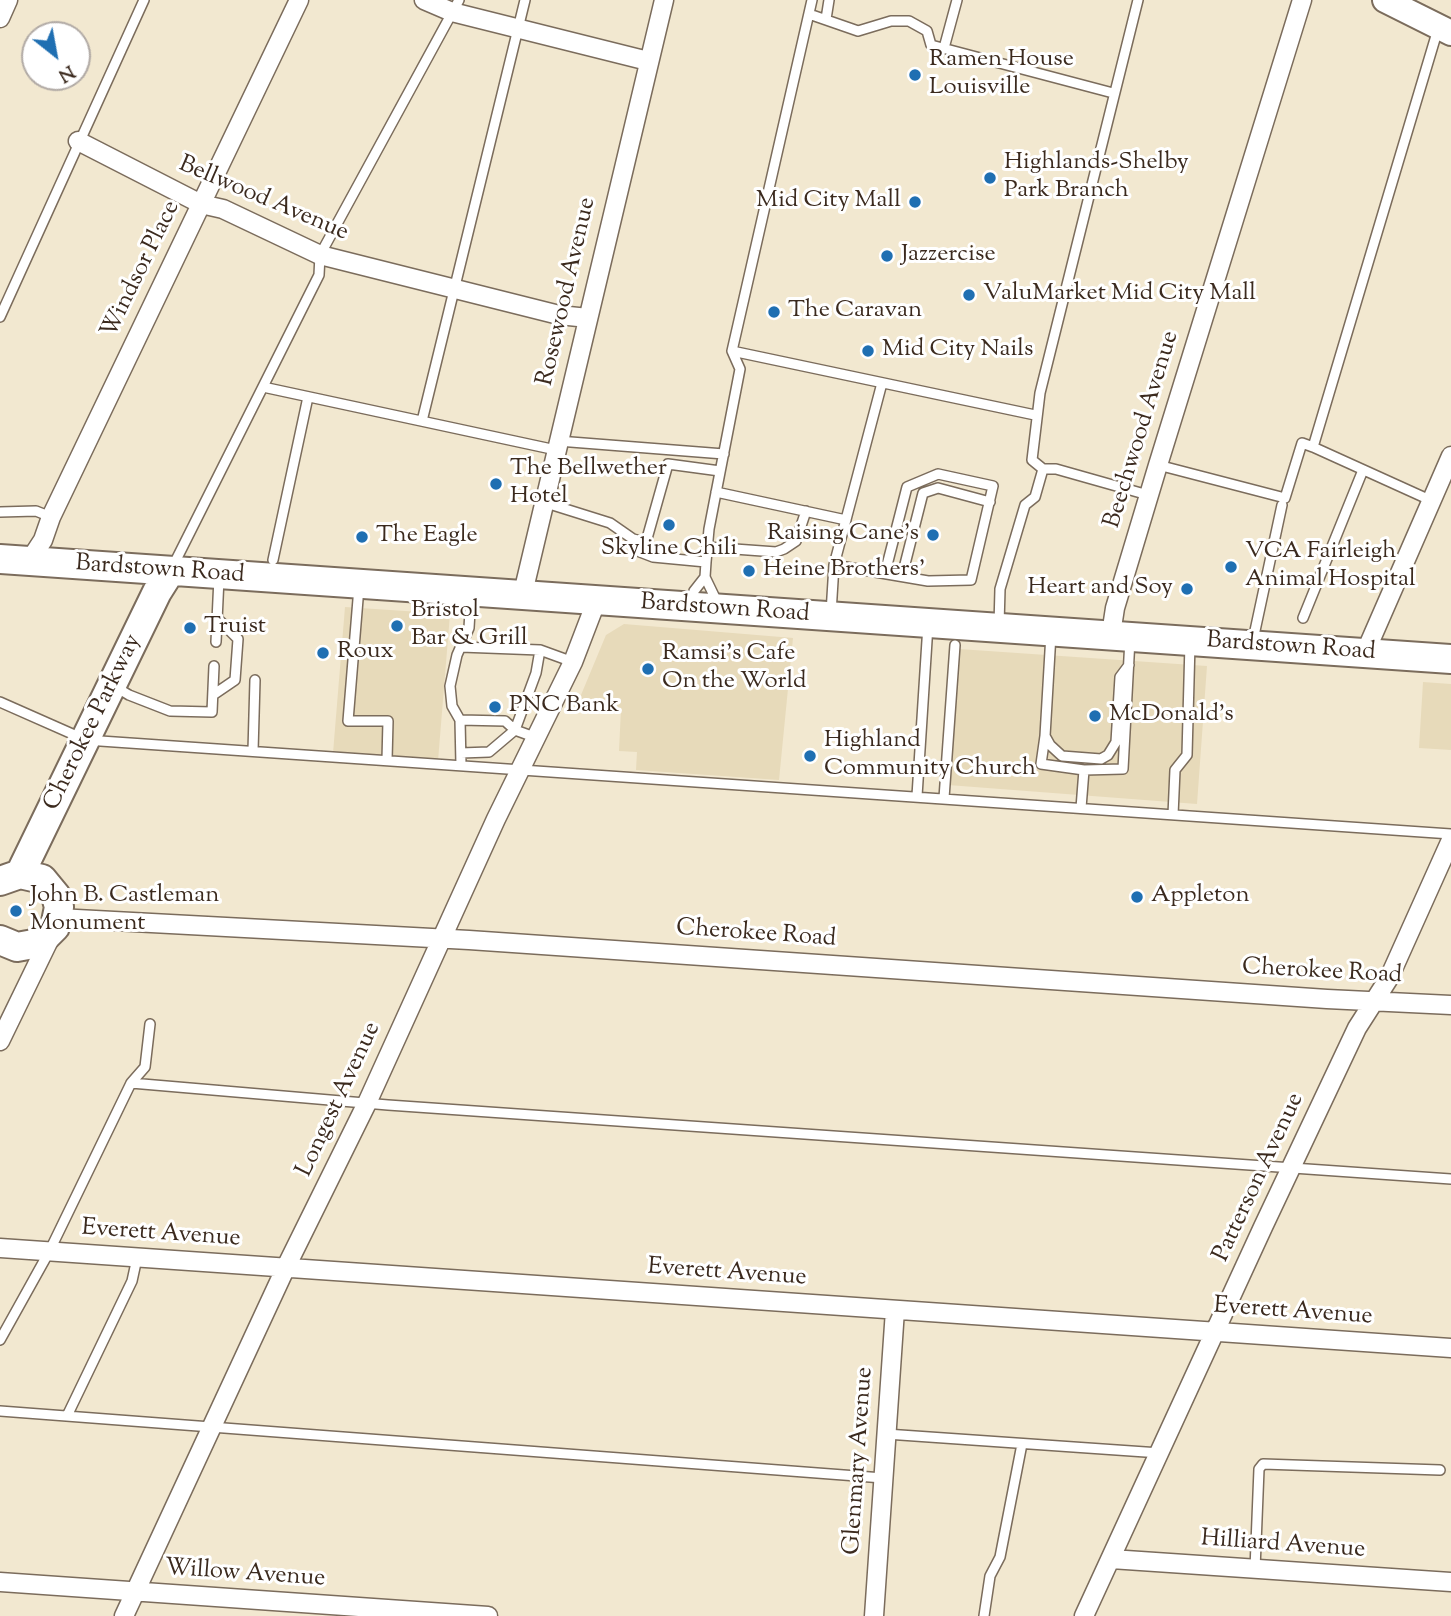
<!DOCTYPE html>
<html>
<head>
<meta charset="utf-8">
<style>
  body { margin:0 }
  #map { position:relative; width:1451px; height:1616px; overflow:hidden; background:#f2e8d0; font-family:"Sorts Mill Goudy",serif }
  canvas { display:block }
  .north { position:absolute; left:21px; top:21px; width:70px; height:70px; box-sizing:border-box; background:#fff; border:2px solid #b1aaa5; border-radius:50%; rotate:149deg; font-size:19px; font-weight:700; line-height:28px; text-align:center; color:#3b2a1e }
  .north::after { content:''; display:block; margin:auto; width:24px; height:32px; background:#1f6fb2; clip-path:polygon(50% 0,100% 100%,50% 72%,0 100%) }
</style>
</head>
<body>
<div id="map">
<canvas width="1451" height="1616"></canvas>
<div class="north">N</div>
</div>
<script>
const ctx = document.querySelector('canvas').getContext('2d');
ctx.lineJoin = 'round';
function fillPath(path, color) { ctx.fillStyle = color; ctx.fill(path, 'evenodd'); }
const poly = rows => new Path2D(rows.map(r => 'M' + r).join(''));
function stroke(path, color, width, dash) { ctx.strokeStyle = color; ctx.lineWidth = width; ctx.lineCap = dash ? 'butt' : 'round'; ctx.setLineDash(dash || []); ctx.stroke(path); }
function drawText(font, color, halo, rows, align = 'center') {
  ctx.font = font + ' "Sorts Mill Goudy",serif'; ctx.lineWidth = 6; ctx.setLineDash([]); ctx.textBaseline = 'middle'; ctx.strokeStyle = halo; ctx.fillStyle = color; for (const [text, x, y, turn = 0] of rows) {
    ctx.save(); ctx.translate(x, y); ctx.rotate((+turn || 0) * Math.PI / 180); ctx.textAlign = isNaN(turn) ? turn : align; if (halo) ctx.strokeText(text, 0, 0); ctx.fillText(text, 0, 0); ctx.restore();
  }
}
fillPath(poly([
  [345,607,450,614,438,761,333,753],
  [624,624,793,638,779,780,636,770,637,752,619,751,621,709,576,707,606,635],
  [959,649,1207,666,1197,804,948,785],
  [1423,682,1451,684,1451,750,1419,748]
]), '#e7daba');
const service = poly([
  [809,14,858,31,891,21,909,21,927,31,931,45,1113,93],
  [826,19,829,0],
  [944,48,957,0],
  [0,317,144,0],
  [732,351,1035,415],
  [263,387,556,450],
  [422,421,525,0],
  [558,441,724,454],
  [1158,465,1285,498,1302,443,1313,447],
  [1043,469,1056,469,1148,495],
  [716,492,846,520],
  [1430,500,1313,447,1438,29],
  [543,502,610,523,633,539,640,552,653,557,706,562],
  [0,512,36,511,51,517],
  [633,539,646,542,668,464,720,471],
  [707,547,776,552,784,549,796,541,806,511],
  [273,560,308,397],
  [834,565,928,581,971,580,993,486,938,474,907,487,885,573],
  [173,566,319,275,320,255,459,0],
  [902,576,923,493,938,488,990,502],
  [359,587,348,721,388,721,387,760],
  [691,602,694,591,705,577],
  [718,604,705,577,706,562,709,529,740,369,732,351,812,0],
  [831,613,834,565,882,383],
  [1303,618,1363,470],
  [999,625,1000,589,1025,505,1035,497,1043,469,1032,460,1040,393,1138,0],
  [1051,634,1045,736,1041,764,1084,770,1123,769,1130,639],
  [1253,640,1282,505],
  [216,642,219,578],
  [461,647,540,650,573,662],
  [114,686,129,695,170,711,212,712,214,666],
  [213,695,235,680,238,639,217,618],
  [0,702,86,740,1451,834],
  [460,720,505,721,515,730,536,673,540,650],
  [1045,736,1050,745,1062,756,1101,759,1108,755,1116,742,1120,677,1129,665],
  [253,751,255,680],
  [461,753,489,752,515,730,537,738],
  [461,765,460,720,452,706,450,686,457,655,469,628,471,594],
  [917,796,928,625],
  [944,798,955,645],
  [1081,808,1084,770],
  [1173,815,1175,770,1187,755,1190,643],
  [131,1083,145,1067,150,1024],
  [0,1340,49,1252,131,1083,388,1105,1451,1179],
  [0,1411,883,1478],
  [67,1416,132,1281,137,1258],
  [886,1434,1160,1453],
  [1255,1569,1259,1469,1263,1464,1440,1470],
  [984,1616,990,1576,1000,1557,1022,1444]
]);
const minor = poly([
  [424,0,452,12,648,61],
  [0,18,8,0],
  [78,141,201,204,223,209,320,255,559,315,588,318],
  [30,560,43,540,51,517,299,0],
  [522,597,664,0],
  [1111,634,1115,608,1158,465,1302,0],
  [1365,653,1451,456],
  [58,918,469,940,1327,999,1451,1005],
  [0,1041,52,934],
  [0,1248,1451,1348],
  [1111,1559,1451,1582],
  [0,1582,488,1616],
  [124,1616,286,1267,367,1103,496,819,573,662,596,602],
  [874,1616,895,1310],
  [1084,1616,1263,1227,1357,1028,1389,978,1451,840]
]);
const secondary = poly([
  [1385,0,1451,33]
]);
const primary = poly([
  [0,559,1451,659],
  [20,874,157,592,169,573],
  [0,881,20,874,42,879,56,896,59,907,55,927,39,943,17,947,0,940]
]);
stroke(service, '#7b6c5c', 12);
stroke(minor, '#7b6c5c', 21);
stroke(secondary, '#7b6c5c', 28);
stroke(primary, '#7b6c5c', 32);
stroke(service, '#fff', 9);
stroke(minor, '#fff', 18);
stroke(secondary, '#fff', 24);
stroke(primary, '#fff', 28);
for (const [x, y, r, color] of [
  [915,75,7,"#1f6fb2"],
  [990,178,7,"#1f6fb2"],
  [915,202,7,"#1f6fb2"],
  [887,256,7,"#1f6fb2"],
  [969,295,7,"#1f6fb2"],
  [774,312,7,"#1f6fb2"],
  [868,351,7,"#1f6fb2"],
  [496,484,7,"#1f6fb2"],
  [669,525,7,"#1f6fb2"],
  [933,535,7,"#1f6fb2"],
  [362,537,7,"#1f6fb2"],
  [1231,567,7,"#1f6fb2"],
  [749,571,7,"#1f6fb2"],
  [1187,589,7,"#1f6fb2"],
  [397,626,7,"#1f6fb2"],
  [190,628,7,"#1f6fb2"],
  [323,653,7,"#1f6fb2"],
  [648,669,7,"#1f6fb2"],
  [495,707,7,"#1f6fb2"],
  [1095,716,7,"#1f6fb2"],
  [810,756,7,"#1f6fb2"],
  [1137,897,7,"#1f6fb2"],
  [16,911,7,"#1f6fb2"]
]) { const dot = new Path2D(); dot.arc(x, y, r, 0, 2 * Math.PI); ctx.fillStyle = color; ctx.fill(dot); stroke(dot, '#fff', 2.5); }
drawText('24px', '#3b2a1e', '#fff', [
  ["Ramen House",929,61],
  ["Louisville",929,89],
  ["Highlands-Shelby",1004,164],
  ["Park Branch",1004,192],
  ["Mid City Mall",901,202,"right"],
  ["Jazzercise",901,256],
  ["ValuMarket Mid City Mall",983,295],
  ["The Caravan",788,312],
  ["Mid City Nails",882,351],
  ["The Bellwether",510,470],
  ["Hotel",510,498],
  ["Raising Cane's",919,535,"right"],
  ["The Eagle",376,537],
  ["Skyline Chili",669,550,"center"],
  ["VCA Fairleigh",1245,553],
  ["Animal Hospital",1245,581],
  ["Heine Brothers’",763,571],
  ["Heart and Soy",1173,589,"right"],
  ["Bristol",411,612],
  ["Bar & Grill",411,640],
  ["Truist",204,628],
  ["Roux",337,653],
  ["Ramsi's Cafe",662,655],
  ["On the World",662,683],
  ["PNC Bank",509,707],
  ["McDonald's",1109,716],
  ["Highland",824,742],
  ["Community Church",824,770],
  ["John B. Castleman",30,897],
  ["Monument",30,925],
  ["Appleton",1151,897]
], 'left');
drawText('24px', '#3b2a1e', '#fff', [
  ["Bellwood Avenue",263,200,23],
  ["Windsor Place",142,270,-64],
  ["Rosewood Avenue",568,292,-77],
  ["Beechwood Avenue",1143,430,-73],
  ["Bardstown Road",160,571,4],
  ["Bardstown Road",725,610,4],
  ["Bardstown Road",1291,648,4],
  ["Cherokee Parkway",94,723,-64],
  ["Cherokee Road",756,935,4],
  ["Cherokee Road",1322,973,3],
  ["Longest Avenue",340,1100,-65],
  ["Patterson Avenue",1260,1178,-65],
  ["Everett Avenue",161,1235,4],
  ["Everett Avenue",727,1274,4],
  ["Everett Avenue",1293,1313,4],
  ["Glenmary Avenue",860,1461,-86],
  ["Hilliard Avenue",1283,1546,4],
  ["Willow Avenue",245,1575,4]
]);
</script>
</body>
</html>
